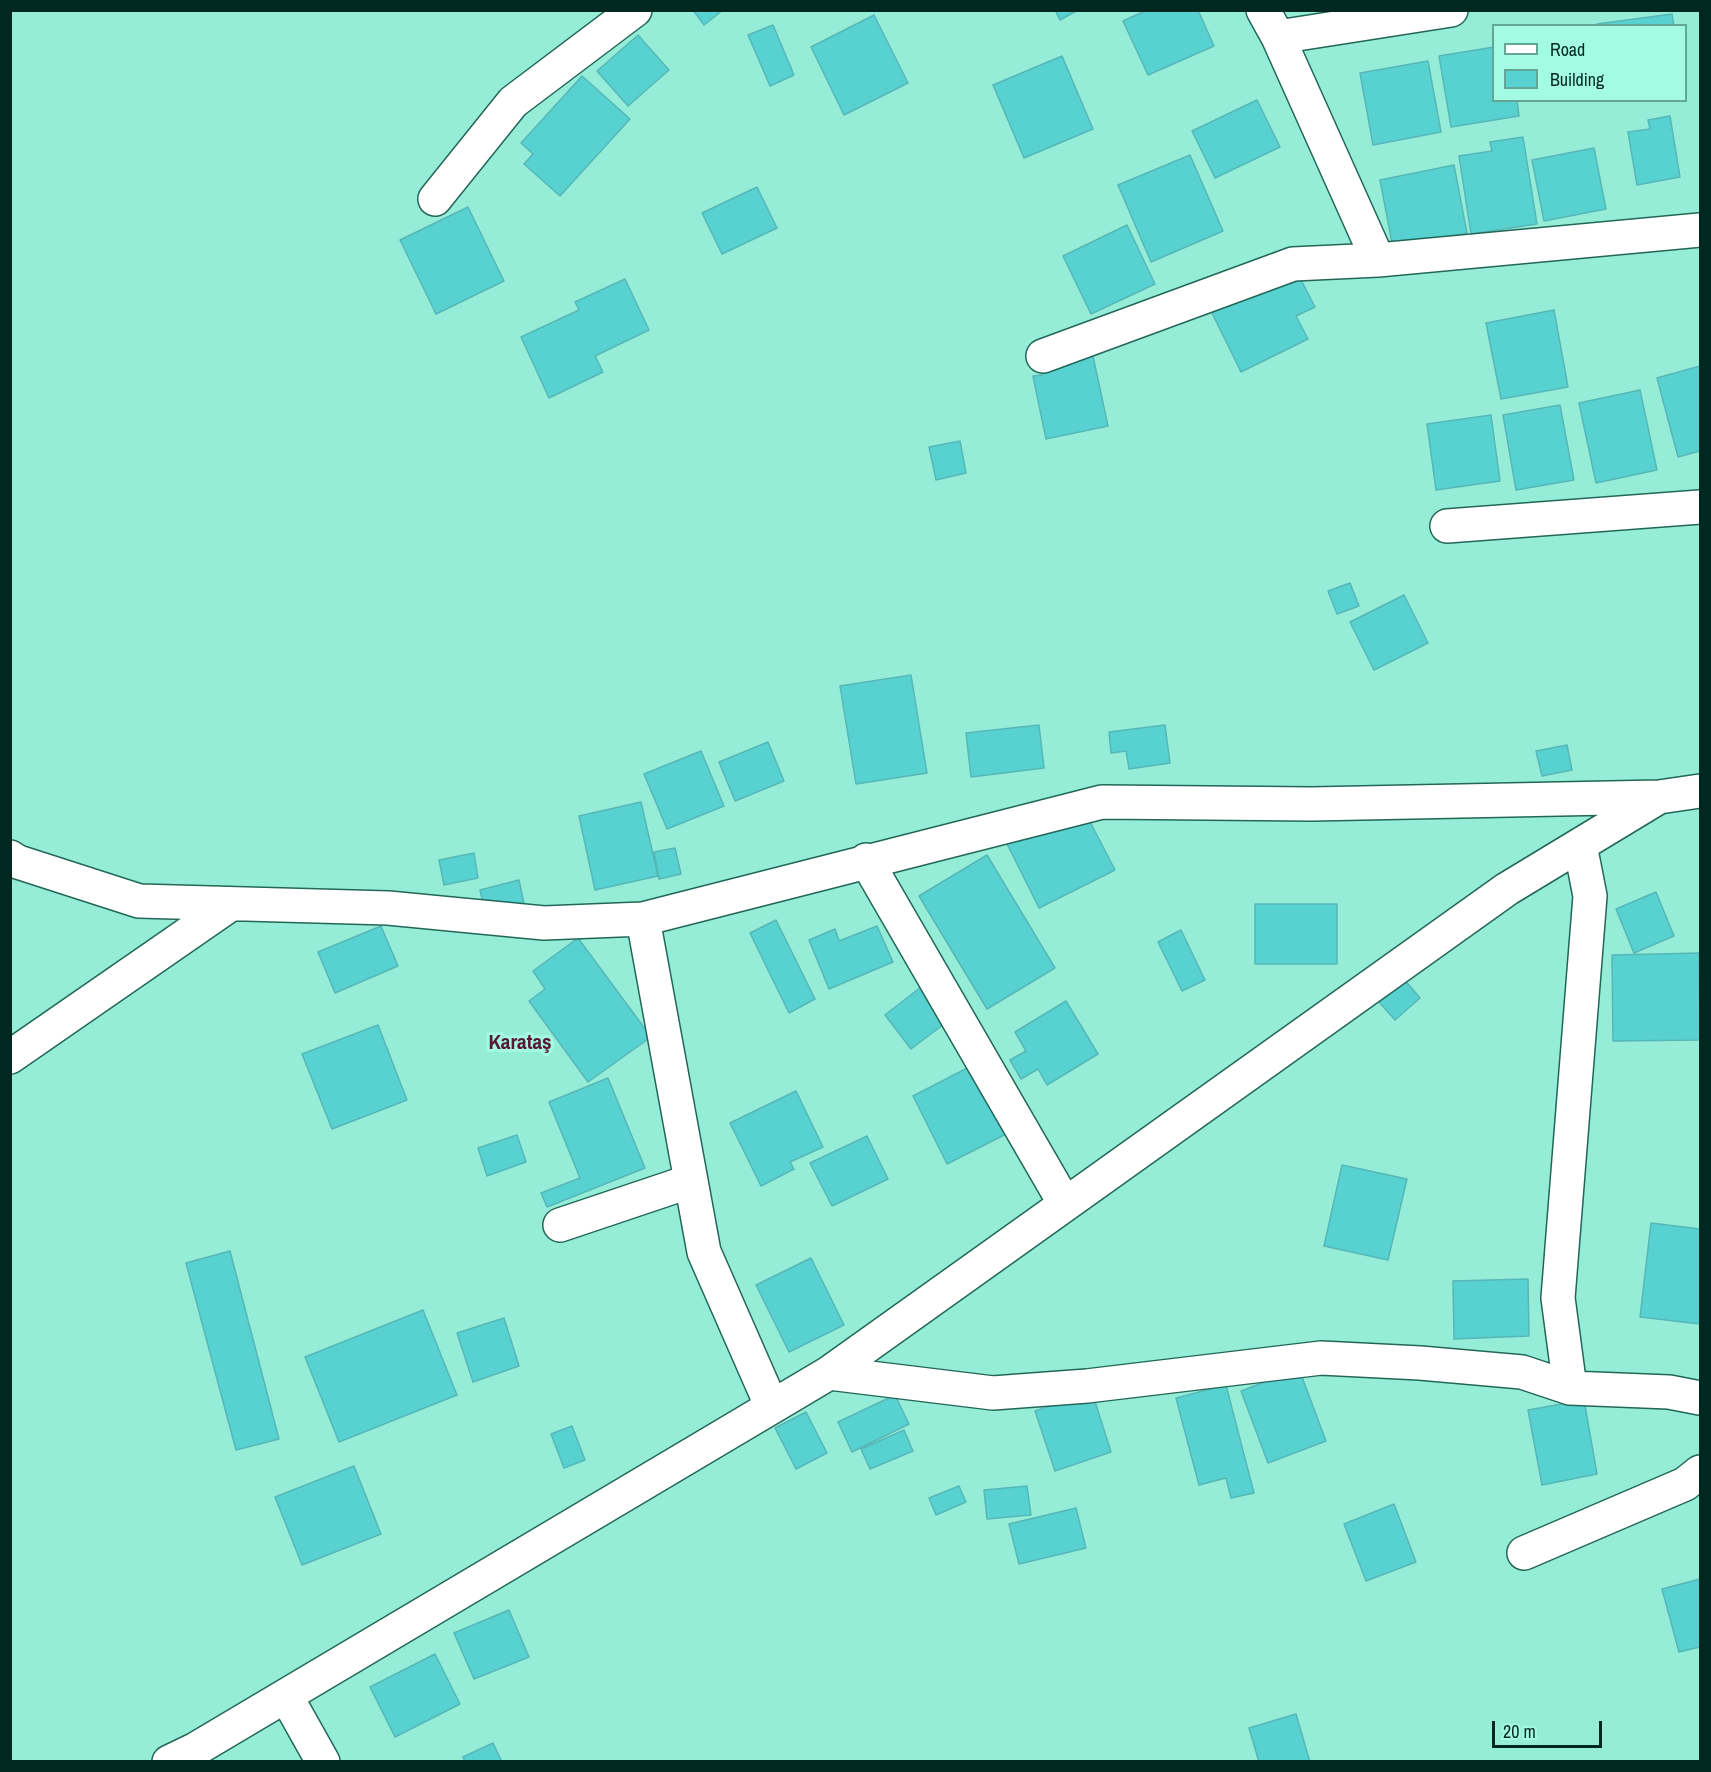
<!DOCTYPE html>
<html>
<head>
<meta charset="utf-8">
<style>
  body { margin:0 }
  #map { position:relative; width:1711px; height:1772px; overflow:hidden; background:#96edd7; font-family:"Archivo Narrow",sans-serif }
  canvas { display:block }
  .frame { position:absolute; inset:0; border:12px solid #012820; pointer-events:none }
  .legend { position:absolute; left:1492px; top:24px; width:195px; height:78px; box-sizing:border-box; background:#a3fbe4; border:2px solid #62a796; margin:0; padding:8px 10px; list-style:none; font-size:18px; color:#012820 }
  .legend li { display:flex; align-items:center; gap:12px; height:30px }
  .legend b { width:30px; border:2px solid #62a796 }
  .scale { position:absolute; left:1492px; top:1721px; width:110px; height:27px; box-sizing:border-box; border:3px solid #012820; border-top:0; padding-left:8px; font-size:18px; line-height:21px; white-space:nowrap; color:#012820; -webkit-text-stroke:4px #a3fbe4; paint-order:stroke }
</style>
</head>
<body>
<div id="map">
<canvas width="1711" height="1772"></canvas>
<div class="frame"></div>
<ul class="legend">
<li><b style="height:8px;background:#fff"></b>Road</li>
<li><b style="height:16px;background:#58d1d1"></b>Building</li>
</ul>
<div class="scale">20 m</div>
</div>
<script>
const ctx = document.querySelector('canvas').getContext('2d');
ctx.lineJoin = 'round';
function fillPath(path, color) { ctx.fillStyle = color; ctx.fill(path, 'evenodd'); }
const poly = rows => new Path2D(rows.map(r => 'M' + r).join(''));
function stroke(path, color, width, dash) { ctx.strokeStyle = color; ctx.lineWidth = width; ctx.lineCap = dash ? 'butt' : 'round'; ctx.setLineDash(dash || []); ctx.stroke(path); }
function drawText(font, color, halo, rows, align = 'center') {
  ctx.font = font + ' "Archivo Narrow",sans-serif'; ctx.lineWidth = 6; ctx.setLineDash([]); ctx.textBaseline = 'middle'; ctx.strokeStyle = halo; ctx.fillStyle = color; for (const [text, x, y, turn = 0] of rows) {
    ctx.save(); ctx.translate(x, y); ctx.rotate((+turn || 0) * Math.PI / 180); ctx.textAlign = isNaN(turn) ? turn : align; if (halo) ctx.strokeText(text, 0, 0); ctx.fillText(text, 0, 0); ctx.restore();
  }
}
const building = poly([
  [693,10,723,10,704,25,693,10],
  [1055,10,1078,10,1060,20,1055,10],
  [1147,10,1198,10,1214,46,1148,75,1123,21,1147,10],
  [1672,14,1674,26,1597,26,1597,24,1672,14],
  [874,15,908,83,844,115,811,47,874,15],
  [773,25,794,75,770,86,748,35,773,25],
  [638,35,669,70,628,106,597,71,638,35],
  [1494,47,1494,100,1517,100,1519,116,1451,127,1439,56,1494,47],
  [1062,56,1093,129,1024,158,993,85,1062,56],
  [1428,61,1441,132,1373,145,1360,73,1428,61],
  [582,76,630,119,560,196,524,164,533,154,521,143,582,76],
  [1257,100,1280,147,1215,178,1192,131,1257,100],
  [1670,116,1680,177,1637,185,1628,132,1650,129,1648,120,1670,116],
  [1523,137,1537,224,1471,234,1459,156,1492,151,1490,142,1523,137],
  [1594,148,1606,209,1544,221,1532,160,1594,148],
  [1190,155,1223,231,1151,262,1118,185,1190,155],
  [1454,165,1467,233,1393,248,1380,180,1454,165],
  [757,187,777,228,722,254,702,213,757,187],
  [468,207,504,281,436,314,400,240,468,207],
  [1127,225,1155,284,1091,314,1063,256,1127,225],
  [1295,268,1315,307,1296,316,1308,339,1241,372,1210,309,1295,268],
  [625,279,649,330,595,356,603,372,549,398,521,337,579,310,575,302,625,279],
  [1554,310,1568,387,1501,399,1486,323,1554,310],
  [1091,347,1108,426,1046,439,1033,376,1042,375,1038,359,1091,347],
  [1700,366,1700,451,1678,457,1657,378,1700,366],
  [1640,390,1657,470,1596,483,1579,403,1640,390],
  [1560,405,1574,480,1516,490,1503,415,1560,405],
  [1491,415,1500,481,1436,490,1427,424,1491,415],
  [960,441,966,473,936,480,929,447,960,441],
  [1350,583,1359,606,1337,614,1328,591,1350,583],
  [1404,595,1428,643,1374,670,1350,622,1404,595],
  [911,675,927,773,856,784,840,686,911,675],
  [1039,725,1044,768,971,777,966,733,1039,725],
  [1165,725,1170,763,1129,769,1126,751,1111,753,1109,732,1165,725],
  [768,742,784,781,735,801,719,762,768,742],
  [1567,745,1572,770,1542,776,1536,751,1567,745],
  [701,751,724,806,667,829,644,774,701,751],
  [641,802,658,876,595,890,579,816,641,802],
  [1085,812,1115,870,1039,908,1003,836,1085,812],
  [675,848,681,874,659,879,654,852,675,848],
  [474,853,478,878,444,885,439,860,474,853],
  [987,855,1055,968,987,1009,919,896,987,855],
  [519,880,524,904,485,912,480,890,519,880],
  [1656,892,1674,936,1634,953,1616,909,1656,892],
  [1255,904,1337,904,1337,964,1255,964,1255,904],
  [776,920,815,999,789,1013,750,933,776,920],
  [381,926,398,966,335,993,318,952,381,926],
  [877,926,893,962,829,989,809,940,835,929,839,941,877,926],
  [1181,930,1205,980,1182,991,1158,942,1181,930],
  [578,938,651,1037,588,1082,529,1001,545,989,533,971,578,938],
  [1699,953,1700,1040,1613,1041,1612,955,1699,953],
  [1396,970,1420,998,1395,1020,1371,993,1396,970],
  [921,987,948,1021,911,1049,885,1015,921,987],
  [1066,1001,1098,1054,1047,1085,1038,1069,1021,1079,1010,1060,1026,1051,1015,1032,1066,1001],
  [378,1025,407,1100,332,1129,302,1054,378,1025],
  [979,1062,1014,1130,947,1164,913,1096,979,1062],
  [608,1078,645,1168,547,1207,541,1193,580,1178,549,1102,608,1078],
  [796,1091,823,1147,790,1162,794,1169,761,1186,730,1123,796,1091],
  [517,1135,526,1162,487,1176,478,1148,517,1135],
  [867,1136,888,1179,832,1206,810,1163,867,1136],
  [1342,1165,1407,1179,1388,1260,1324,1246,1342,1165],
  [1651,1223,1700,1229,1700,1324,1640,1317,1651,1223],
  [230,1251,279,1439,236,1450,186,1263,230,1251],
  [811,1258,844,1325,789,1352,756,1285,811,1258],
  [1528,1279,1529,1336,1454,1339,1453,1281,1528,1279],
  [423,1310,457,1395,339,1442,305,1357,423,1310],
  [504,1318,519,1366,473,1382,457,1333,504,1318],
  [1299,1369,1326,1441,1268,1463,1241,1391,1299,1369],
  [1226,1385,1254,1493,1231,1498,1226,1478,1199,1485,1176,1398,1226,1385],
  [1092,1392,1111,1452,1055,1471,1035,1411,1092,1392],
  [895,1395,909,1424,852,1452,838,1422,895,1395],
  [1584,1400,1597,1474,1542,1485,1528,1410,1584,1400],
  [806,1412,827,1453,796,1469,775,1428,806,1412],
  [572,1426,585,1460,564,1468,551,1434,572,1426],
  [904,1430,913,1451,870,1469,861,1449,904,1430],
  [354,1466,381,1534,302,1565,275,1497,354,1466],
  [959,1486,966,1502,936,1515,929,1498,959,1486],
  [1027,1486,1031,1515,987,1519,984,1490,1027,1486],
  [1394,1504,1416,1562,1366,1581,1344,1524,1394,1504],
  [1076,1508,1086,1548,1019,1564,1009,1524,1076,1508],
  [1700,1579,1700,1647,1679,1652,1662,1589,1700,1579],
  [509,1610,529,1657,474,1679,454,1633,509,1610],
  [435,1654,460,1704,395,1737,370,1687,435,1654],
  [1296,1714,1310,1762,1259,1762,1249,1728,1296,1714],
  [493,1743,502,1762,465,1762,463,1757,493,1743]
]);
fillPath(building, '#58d1d1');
stroke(building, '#56b7b7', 1.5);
const minor = poly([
  [1263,10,1278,37,1378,260],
  [1278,37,1451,10],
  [435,199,513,102,635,10],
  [1043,356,1293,264,1378,260,1700,230],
  [1447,526,1700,507],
  [10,857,18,862,139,901,388,908,544,923,643,919,1102,802,1312,804,1659,797,1700,791],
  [866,860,1065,1204],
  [643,919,704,1252,772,1407],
  [10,1057,231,904],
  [560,1225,691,1181],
  [829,1373,993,1393,1087,1386,1321,1358,1420,1363,1522,1372,1570,1388,1669,1392,1700,1398],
  [1570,1388,1558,1298,1590,896,1580,845],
  [1524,1553,1685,1484,1700,1472],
  [286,1696,323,1762],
  [169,1762,196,1749,829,1373,1507,889,1659,797]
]);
stroke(minor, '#226758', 36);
stroke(minor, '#fff', 33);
drawText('bold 21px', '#581735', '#a3fbe4', [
  ["Karataş",520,1043]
]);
</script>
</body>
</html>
